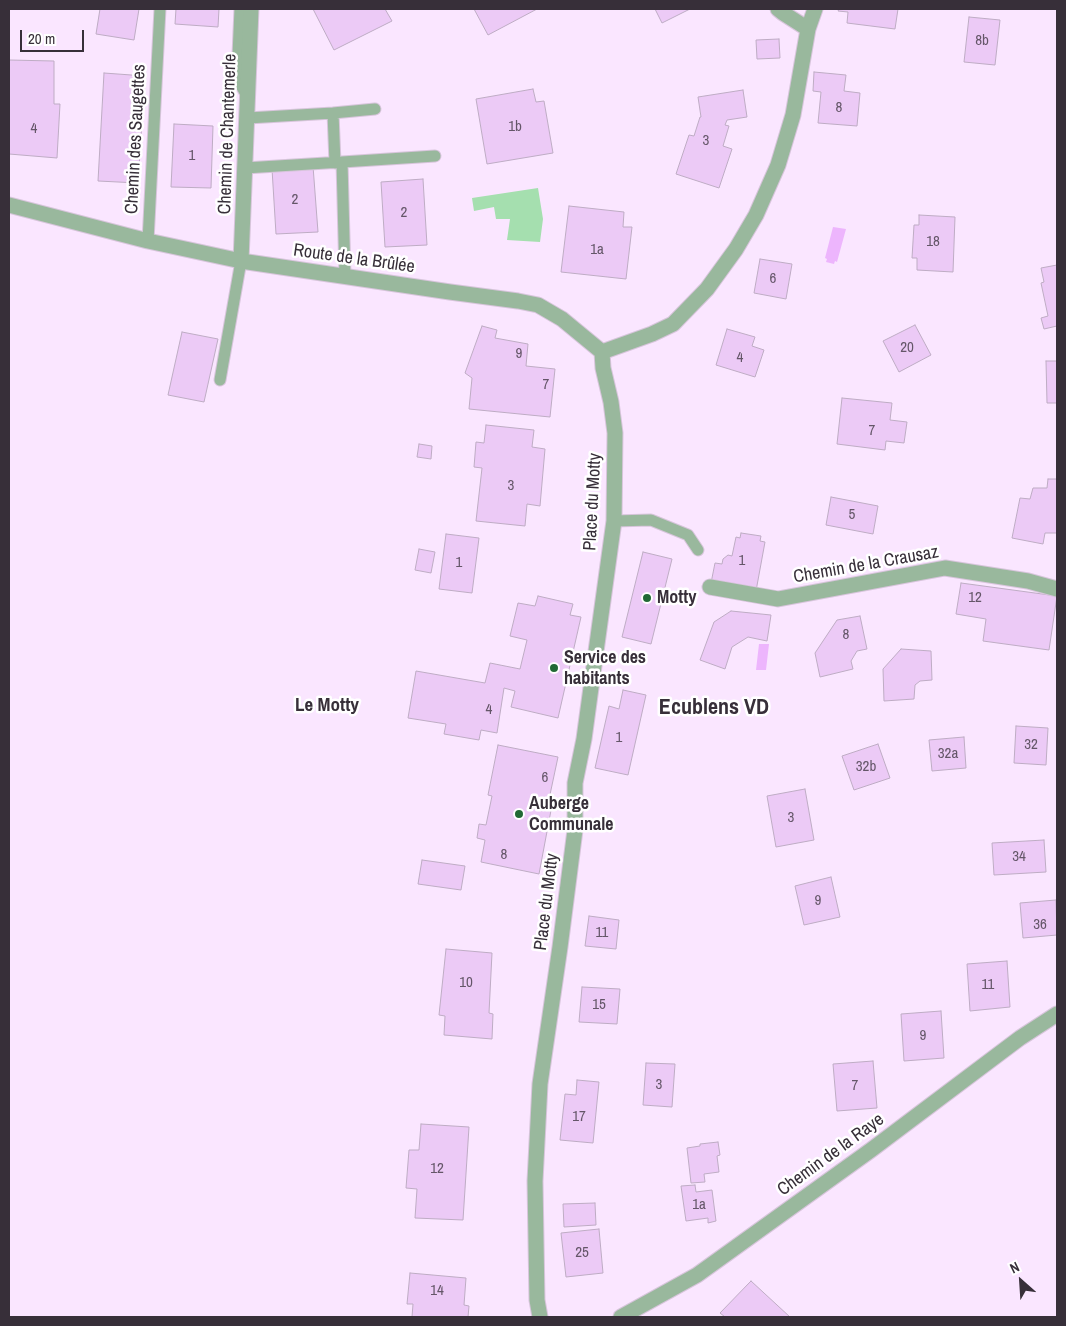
<!DOCTYPE html>
<html>
<head>
<meta charset="utf-8">
<style>
  body { margin:0 }
  #map { position:relative; width:1066px; height:1326px; overflow:hidden; background:#fae6ff; font-family:"Archivo Narrow",sans-serif }
  canvas { display:block }
  .frame { position:absolute; inset:0; border:10px solid #372f39; pointer-events:none }
  .north { position:absolute; left:996px; top:1256px; width:50px; height:50px; -webkit-text-stroke:4px #fff; paint-order:stroke; rotate:334deg; font-size:14px; font-weight:700; line-height:20px; text-align:center; color:#372f39 }
  .north::after { content:''; display:block; margin:auto; width:18px; height:22px; background:#372f39; clip-path:polygon(50% 0,100% 100%,50% 72%,0 100%) }
  .scale { position:absolute; left:20px; top:30px; width:64px; height:22px; box-sizing:border-box; border:2px solid #372f39; border-top:0; padding-left:6px; font-size:15px; line-height:18px; white-space:nowrap; color:#372f39; -webkit-text-stroke:4px #fff; paint-order:stroke }
</style>
</head>
<body>
<div id="map">
<canvas width="1066" height="1326"></canvas>
<div class="frame"></div>
<div class="north">N</div>
<div class="scale">20 m</div>
</div>
<script>
const ctx = document.querySelector('canvas').getContext('2d');
ctx.lineJoin = 'round';
function fillPath(path, color) { ctx.fillStyle = color; ctx.fill(path, 'evenodd'); }
const poly = rows => new Path2D(rows.map(r => 'M' + r).join(''));
function stroke(path, color, width, dash) { ctx.strokeStyle = color; ctx.lineWidth = width; ctx.lineCap = dash ? 'butt' : 'round'; ctx.setLineDash(dash || []); ctx.stroke(path); }
function drawText(font, color, halo, rows, align = 'center') {
  ctx.font = font + ' "Archivo Narrow",sans-serif'; ctx.lineWidth = 5; ctx.setLineDash([]); ctx.textBaseline = 'middle'; ctx.strokeStyle = halo; ctx.fillStyle = color; for (const [text, x, y, turn = 0] of rows) {
    ctx.save(); ctx.translate(x, y); ctx.rotate((+turn || 0) * Math.PI / 180); ctx.textAlign = isNaN(turn) ? turn : align; if (halo) ctx.strokeText(text, 0, 0); ctx.fillText(text, 0, 0); ctx.restore();
  }
}
fillPath(poly([
  [538,188,543,219,540,242,507,240,510,219,496,219,494,207,474,211,472,198]
]), '#a5dfaf');
fillPath(poly([
  [833,227,846,229,837,262,835,261,834,264,826,262,827,259,825,258],
  [759,644,769,644,766,670,756,670]
]), '#edb5fd');
const building = poly([
  [100,9,139,9,134,40,96,34,100,9],
  [176,9,219,9,218,27,175,24,176,9],
  [313,9,385,9,392,21,334,50,313,9],
  [474,9,537,9,488,35,474,9],
  [655,9,690,9,662,23,655,9],
  [839,9,898,9,895,29,847,23,848,12,838,11,839,9],
  [969,17,1000,20,995,65,964,62,969,17],
  [779,39,780,58,757,59,756,40,779,39],
  [9,60,54,61,54,104,60,104,57,158,9,154,9,60],
  [814,72,846,75,844,91,860,93,857,126,818,123,821,92,813,91,814,72],
  [104,73,145,76,138,183,98,181,104,73],
  [533,89,536,102,544,101,553,153,487,164,476,99,533,89],
  [743,90,747,117,727,120,725,125,729,126,723,146,732,149,719,188,676,174,689,135,694,136,700,117,701,117,698,97,743,90],
  [174,124,213,126,211,188,171,187,174,124],
  [313,166,318,232,276,234,272,169,313,166],
  [423,179,427,245,385,247,381,182,423,179],
  [569,206,624,212,623,227,632,227,626,279,561,272,569,206],
  [919,215,955,217,953,272,917,270,917,258,912,258,914,225,919,225,919,215],
  [760,259,792,264,786,299,754,293,760,259],
  [1057,265,1057,326,1044,329,1041,318,1048,316,1041,283,1044,282,1041,268,1057,265],
  [915,325,931,355,899,372,883,341,915,325],
  [482,326,497,330,495,338,528,344,526,366,555,369,550,417,469,409,472,378,465,373,482,326],
  [727,329,755,337,752,346,764,350,755,377,716,365,727,329],
  [182,332,218,339,204,402,168,395,182,332],
  [1046,361,1057,361,1057,403,1047,403,1046,361],
  [842,398,892,403,890,420,907,422,904,443,886,441,885,450,837,444,842,398],
  [486,425,534,430,532,447,545,449,540,506,527,504,525,526,476,521,482,468,474,467,476,442,484,443,486,425],
  [419,444,432,446,431,459,417,457,419,444],
  [1048,479,1057,479,1057,533,1045,533,1043,544,1012,538,1020,498,1030,499,1033,488,1047,488,1048,479],
  [831,497,878,506,873,534,826,525,831,497],
  [741,533,761,536,760,541,765,542,756,591,711,583,715,563,722,564,723,559,728,555,732,556,736,537,740,538,741,533],
  [446,534,479,538,472,593,439,589,446,534],
  [419,549,435,552,431,573,415,570,419,549],
  [643,552,672,559,651,644,622,637,643,552],
  [961,583,1057,596,1049,650,983,641,986,619,956,614,961,583],
  [538,596,573,604,570,615,581,617,558,718,511,707,515,691,504,688,497,733,481,730,479,740,444,734,446,724,408,718,416,671,485,683,490,663,520,669,527,640,510,636,518,603,535,606,538,596],
  [731,611,771,615,767,641,748,637,732,647,725,669,700,660,714,622,731,611],
  [860,616,867,649,857,651,851,661,853,669,820,677,815,653,837,620,860,616],
  [901,649,931,651,932,680,920,681,915,685,914,699,884,701,883,669,901,649],
  [623,690,646,695,628,775,595,768,609,706,619,709,623,690],
  [1016,726,1048,728,1046,765,1014,763,1016,726],
  [964,737,966,768,932,771,929,740,964,737],
  [878,744,890,778,854,790,842,756,878,744],
  [498,745,558,757,548,804,552,805,539,874,481,862,485,840,477,838,479,824,486,825,492,796,488,795,498,745],
  [805,789,814,840,776,847,767,796,805,789],
  [1044,840,1046,872,994,875,992,843,1044,840],
  [422,860,465,866,461,890,418,884,422,860],
  [831,877,840,917,804,925,795,886,831,877],
  [1056,900,1057,935,1023,938,1020,903,1056,900],
  [589,916,619,920,616,949,585,946,589,916],
  [446,949,492,953,489,1013,493,1014,492,1039,444,1035,445,1016,439,1015,446,949],
  [1007,961,1010,1007,970,1011,967,964,1007,961],
  [582,987,620,989,617,1024,579,1022,582,987],
  [941,1011,944,1058,904,1061,901,1014,941,1011],
  [873,1061,877,1108,837,1111,833,1064,873,1061],
  [646,1063,675,1064,672,1107,643,1105,646,1063],
  [577,1080,599,1082,593,1143,560,1140,565,1094,576,1095,577,1080],
  [421,1124,469,1127,463,1220,415,1218,417,1189,406,1188,409,1150,419,1150,421,1124],
  [718,1142,720,1155,717,1156,719,1172,704,1174,705,1182,691,1183,687,1148,700,1146,700,1144,718,1142],
  [695,1185,696,1192,712,1190,716,1221,708,1223,708,1218,686,1221,681,1186,695,1185],
  [595,1203,596,1225,564,1227,563,1204,595,1203],
  [599,1229,603,1273,566,1277,561,1233,599,1229],
  [410,1273,466,1278,464,1305,469,1306,468,1317,412,1317,413,1304,407,1304,410,1273],
  [751,1281,790,1317,725,1317,720,1313,751,1281]
]);
fillPath(building, '#eccaf6');
stroke(building, '#beacc4', 1);
const service = poly([
  [240,9,237,78,247,96],
  [333,113,335,163],
  [248,118,333,113,375,109],
  [342,162,435,156],
  [245,168,342,162,345,277],
  [148,241,160,9],
  [220,380,241,261],
  [614,521,651,520,688,535,698,550]
]);
const minor = poly([
  [778,9,783,13,808,29],
  [9,205,148,241,241,261,450,292,518,301,538,305,562,319,602,352,603,368,611,402,615,433,614,521,593,673,584,739,575,783,575,830,560,947,540,1084,535,1181,537,1300,540,1317],
  [241,261,251,9],
  [602,352,652,334,673,324,707,289,736,249,756,215,778,165,793,115,808,29,815,9],
  [710,587,778,599,945,568,1028,581,1057,589],
  [621,1317,697,1275,871,1150,1020,1038,1057,1014]
]);
stroke(service, '#d7c5db', 13);
stroke(minor, '#d7c5db', 17);
stroke(service, '#99b89d', 11);
stroke(minor, '#99b89d', 15);
for (const [x, y, r, color] of [
  [647,598,5,"#216935"],
  [554,668,5,"#216935"],
  [519,814,5,"#216935"]
]) { const dot = new Path2D(); dot.arc(x, y, r, 0, 2 * Math.PI); ctx.fillStyle = color; ctx.fill(dot); stroke(dot, '#fff', 2); }
drawText('15px', '#645668', null, [
  ["8b",982,41],
  ["8",839,108],
  ["1b",515,127],
  ["4",34,129],
  ["3",706,141],
  ["1",192,156],
  ["2",295,200],
  ["2",404,213],
  ["18",933,242],
  ["1a",597,250],
  ["6",773,279],
  ["20",907,348],
  ["9",519,354],
  ["4",740,358],
  ["7",546,385],
  ["7",872,431],
  ["3",511,486],
  ["5",852,515],
  ["1",742,561],
  ["1",459,563],
  ["12",975,598],
  ["8",846,635],
  ["4",489,710],
  ["1",619,738],
  ["32",1031,745],
  ["32a",948,754],
  ["32b",866,767],
  ["6",545,778],
  ["3",791,818],
  ["8",504,855],
  ["34",1019,857],
  ["9",818,901],
  ["36",1040,925],
  ["11",602,933],
  ["10",466,983],
  ["11",988,985],
  ["15",599,1005],
  ["9",923,1036],
  ["3",659,1085],
  ["7",855,1086],
  ["17",579,1117],
  ["12",437,1169],
  ["1a",699,1205],
  ["25",582,1253],
  ["14",437,1291]
]);
drawText('18px', '#372f39', '#fff', [
  ["Chemin de Chantemerle",228,134,-88],
  ["Chemin des Saugettes",136,139,-87],
  ["Route de la Brûlée",354,259,8],
  ["Place du Motty",593,502,-87],
  ["Chemin de la Crausaz",866,565,-10],
  ["Place du Motty",547,902,-83],
  ["Chemin de la Raye",831,1155,-36]
]);
drawText('bold 18px', '#372f39', '#fff', [
  ["Motty",657,598],
  ["Service des",564,658],
  ["habitants",564,679],
  ["Auberge",529,804],
  ["Communale",529,825]
], 'left');
drawText('bold 19px', '#372f39', '#fff', [
  ["Le Motty",327,706]
]);
drawText('bold 22px', '#372f39', '#fff', [
  ["Ecublens VD",714,708]
]);
</script>
</body>
</html>
